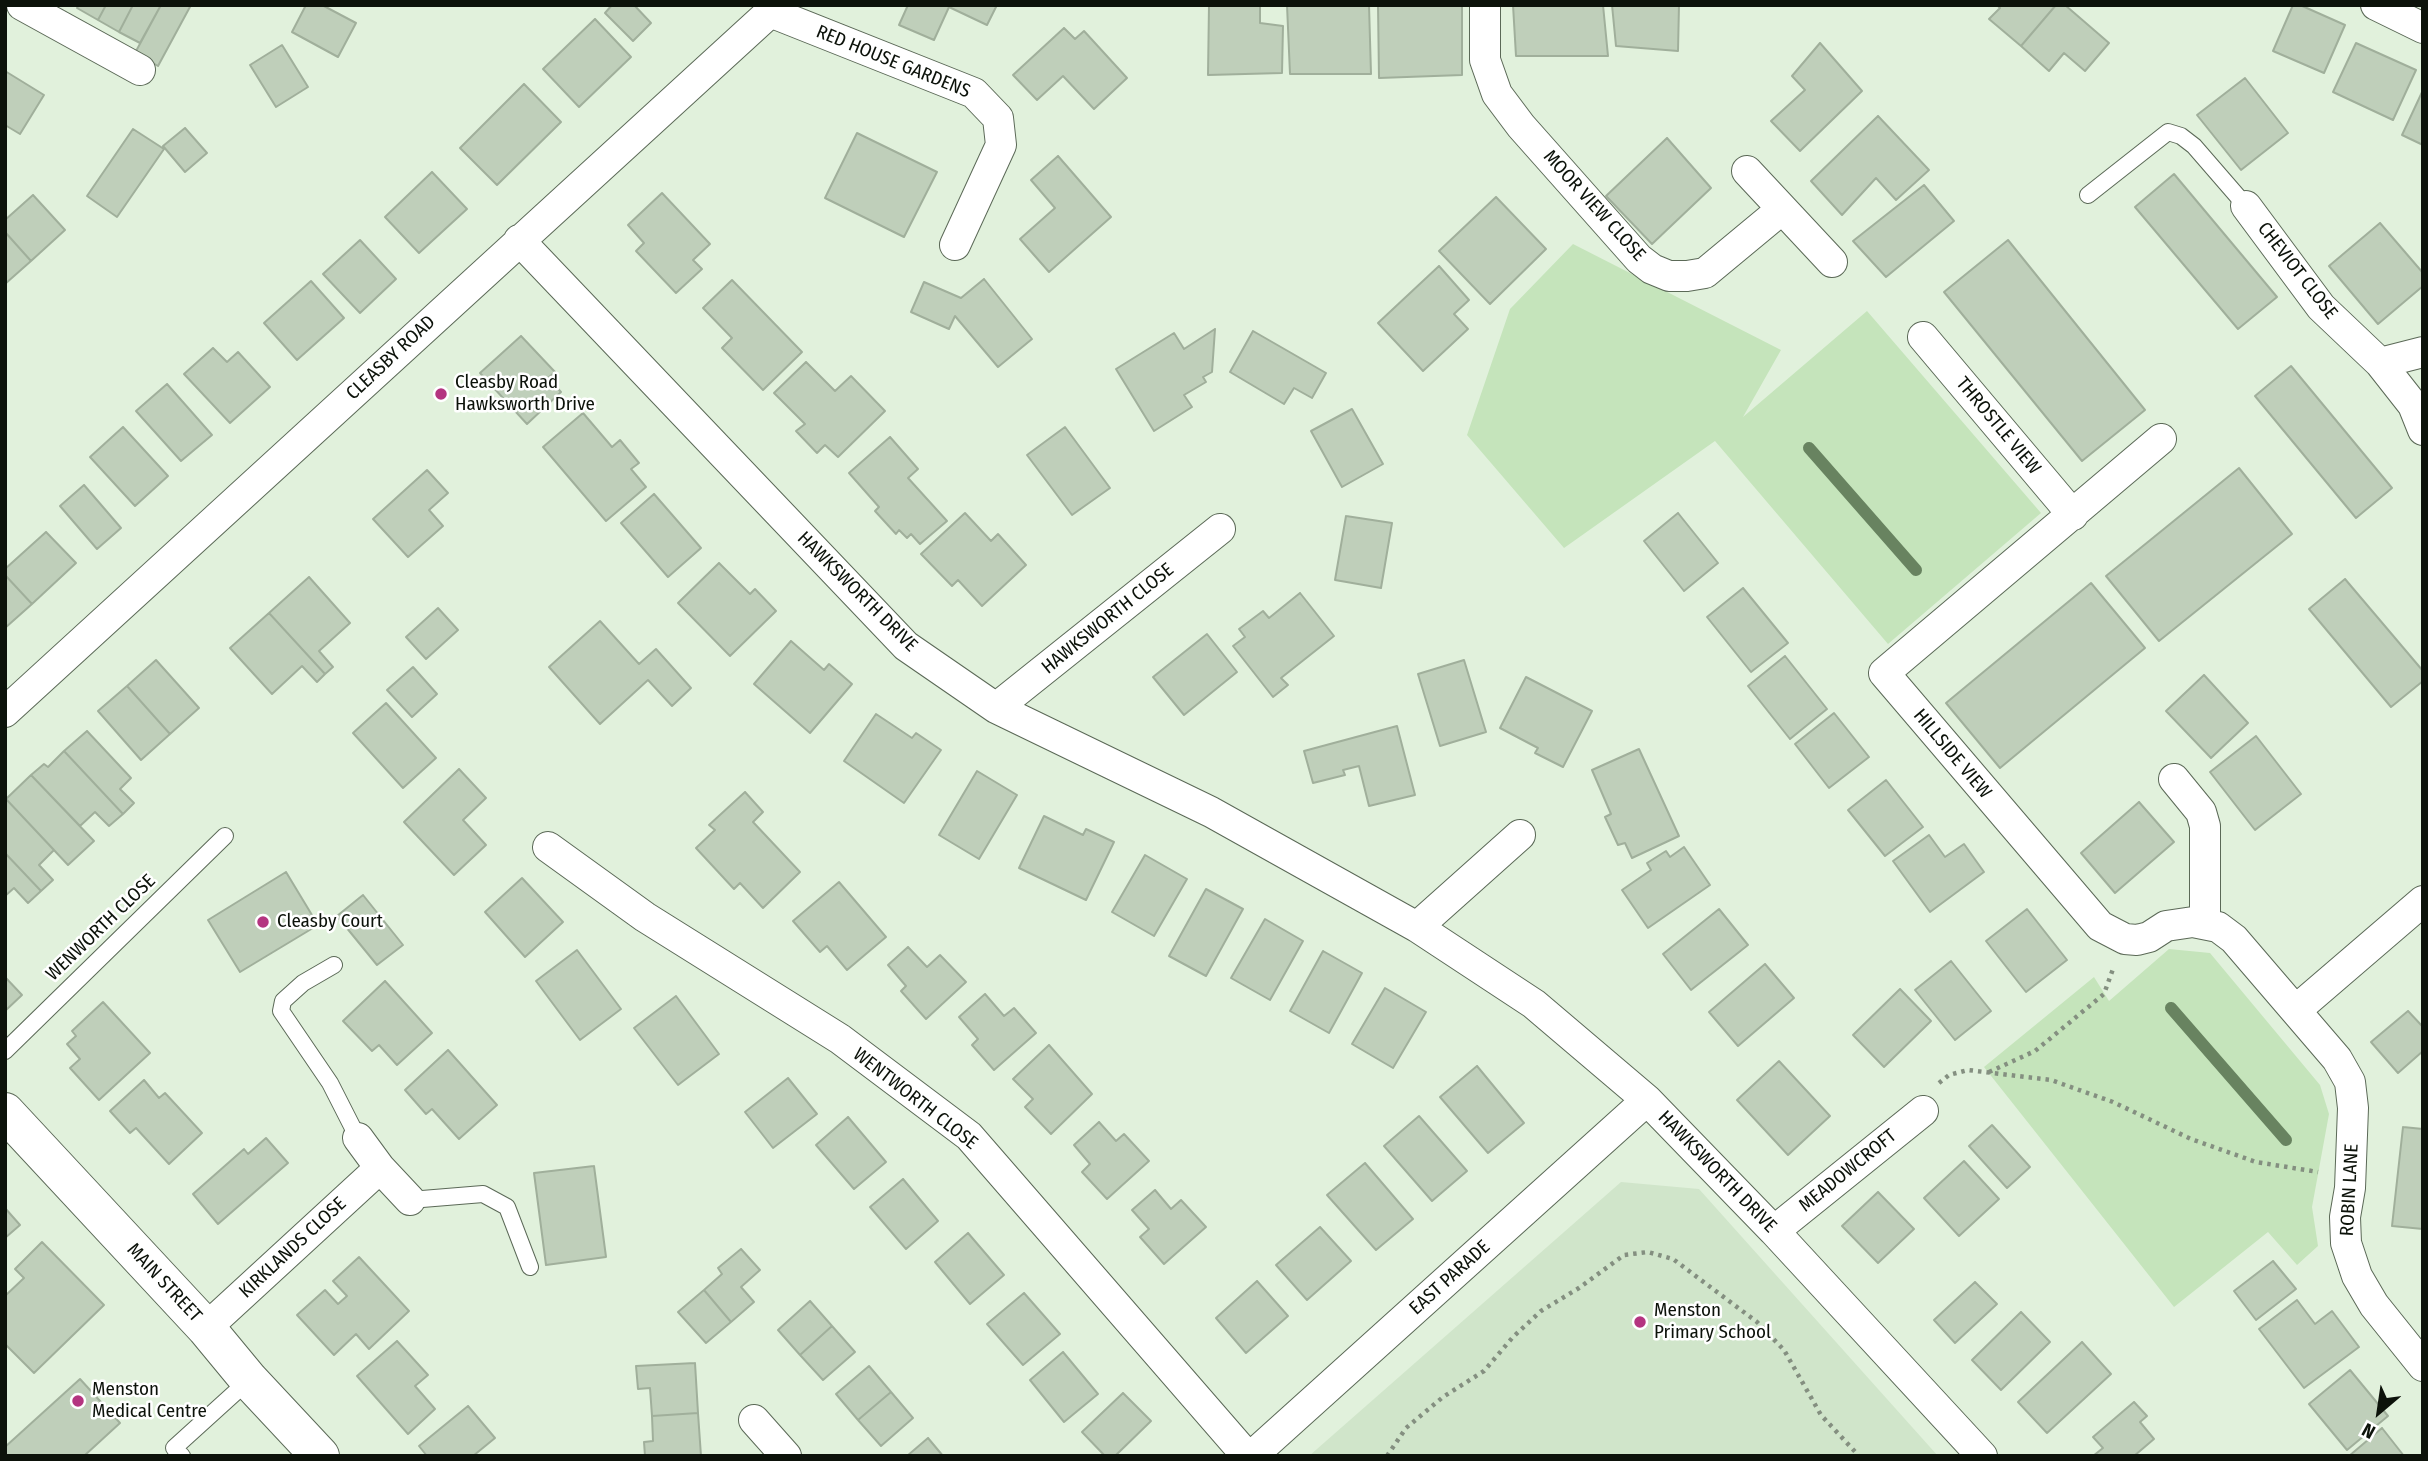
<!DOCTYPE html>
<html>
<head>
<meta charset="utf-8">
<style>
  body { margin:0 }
  #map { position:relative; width:2428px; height:1461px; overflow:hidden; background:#e1f1dc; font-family:"Fira Sans Condensed",sans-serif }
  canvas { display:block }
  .frame { position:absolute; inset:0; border:7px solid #0c120a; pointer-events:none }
  .north { position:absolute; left:2344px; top:1377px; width:70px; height:70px; -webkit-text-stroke:5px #fff; paint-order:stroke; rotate:209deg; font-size:19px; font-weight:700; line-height:28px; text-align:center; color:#0c120a }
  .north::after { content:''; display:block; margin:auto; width:24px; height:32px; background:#0c120a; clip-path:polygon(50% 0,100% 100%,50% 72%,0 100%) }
</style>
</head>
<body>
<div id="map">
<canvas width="2428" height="1461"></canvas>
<div class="frame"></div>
<div class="north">N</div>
</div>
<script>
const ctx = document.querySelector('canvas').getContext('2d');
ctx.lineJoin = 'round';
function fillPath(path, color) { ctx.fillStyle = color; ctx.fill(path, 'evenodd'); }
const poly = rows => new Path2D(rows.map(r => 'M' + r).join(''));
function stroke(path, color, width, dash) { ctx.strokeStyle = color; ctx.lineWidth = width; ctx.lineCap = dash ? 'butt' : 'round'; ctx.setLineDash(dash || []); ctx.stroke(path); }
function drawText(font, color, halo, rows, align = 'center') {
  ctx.font = font + ' "Fira Sans Condensed",sans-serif'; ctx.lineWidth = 5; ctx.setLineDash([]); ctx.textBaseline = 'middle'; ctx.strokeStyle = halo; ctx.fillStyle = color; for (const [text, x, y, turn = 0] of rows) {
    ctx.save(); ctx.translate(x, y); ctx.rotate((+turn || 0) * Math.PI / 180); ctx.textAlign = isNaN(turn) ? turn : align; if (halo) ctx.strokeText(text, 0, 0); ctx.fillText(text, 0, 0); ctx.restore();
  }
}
fillPath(poly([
  [1621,1182,1699,1189,1938,1456,1309,1456]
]), '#d0e5ca');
fillPath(poly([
  [1573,244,1781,350,1743,417,1867,311,2041,513,1888,644,1715,441,1564,548,1467,435,1510,309],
  [2169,949,2210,953,2320,1085,2329,1114,2312,1207,2318,1246,2297,1265,2268,1232,2174,1307,1984,1067,2094,977,2109,1001]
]), '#c5e4bb');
stroke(poly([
  [1809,448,1916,570],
  [2171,1008,2286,1140]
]), '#688360', 12);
const building = poly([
  [79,5,106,5,98,20,77,8,79,5],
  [106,5,133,5,119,32,98,20,106,5],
  [133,5,161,5,140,43,119,32,133,5],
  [161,5,191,5,158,66,135,53,161,5],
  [306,5,322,5,356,23,338,57,292,32,306,5],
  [612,5,634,5,651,23,633,41,605,13,612,5],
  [908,5,997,5,987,25,949,7,934,40,899,25,908,5],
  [1209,5,1260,5,1260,23,1283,26,1282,73,1208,75,1209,5],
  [1287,5,1369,5,1371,74,1290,74,1287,5],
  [1378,5,1462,5,1462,75,1379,78,1378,5],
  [1513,5,1603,5,1608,56,1516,56,1513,5],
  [1612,5,1679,5,1678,51,1616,46,1612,5],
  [1997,5,2056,5,2021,46,1989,19,2000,8,1997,5],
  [2056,5,2065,5,2109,43,2085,71,2064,53,2049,71,2021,46,2056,5],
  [2293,5,2300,5,2345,25,2324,73,2273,51,2293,5],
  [595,19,631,57,579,107,543,69,595,19],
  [1064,28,1075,39,1084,31,1127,78,1094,109,1063,76,1037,100,1013,75,1064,28],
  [1820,43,1862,91,1800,151,1771,121,1805,90,1792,76,1820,43],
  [2356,43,2416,70,2393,120,2333,92,2356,43],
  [282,45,308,87,276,107,250,65,282,45],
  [5,71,44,95,20,134,5,125,5,71],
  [2245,78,2288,133,2241,170,2197,115,2245,78],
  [524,84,561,122,497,185,460,148,524,84],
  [2423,90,2423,145,2402,135,2423,90],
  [1878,116,1929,170,1896,200,1876,178,1842,215,1811,181,1878,116],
  [185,128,207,153,185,172,163,146,185,128],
  [133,129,164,149,117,217,87,196,133,129],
  [857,133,937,172,904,237,825,198,857,133],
  [1667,138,1711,188,1652,244,1606,196,1667,138],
  [1058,156,1111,217,1049,272,1020,239,1055,208,1031,180,1058,156],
  [432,172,467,209,419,253,385,217,432,172],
  [2174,174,2277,297,2238,329,2135,207,2174,174],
  [1924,185,1954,221,1886,277,1853,241,1924,185],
  [662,193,710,244,693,260,702,269,676,293,636,251,644,243,628,225,662,193],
  [33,195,65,230,31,261,5,232,5,220,33,195],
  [1496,197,1546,249,1490,304,1439,251,1496,197],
  [2380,223,2423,273,2423,286,2378,324,2329,266,2380,223],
  [5,232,31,261,5,284,5,232],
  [360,240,396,279,360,313,323,274,360,240],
  [2008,240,2145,410,2082,461,1944,292,2008,240],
  [1439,266,1469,300,1454,314,1468,329,1423,371,1378,323,1439,266],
  [984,279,1032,339,998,367,955,316,949,329,911,312,924,282,961,298,984,279],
  [732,280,802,352,763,390,722,348,732,338,703,308,732,280],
  [311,281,344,318,297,360,264,323,311,281],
  [1215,329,1212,372,1203,377,1206,382,1184,395,1192,407,1154,431,1116,369,1174,333,1184,349,1215,329],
  [1253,331,1326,373,1312,398,1294,388,1284,404,1230,372,1253,331],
  [521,336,555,372,548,378,561,392,527,424,480,373,521,336],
  [213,348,227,362,238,352,270,387,230,423,184,374,213,348],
  [806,362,835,391,851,376,885,411,838,457,825,445,817,453,796,431,805,424,774,393,806,362],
  [2291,366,2392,488,2356,518,2255,396,2291,366],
  [167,384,212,435,181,461,136,411,167,384],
  [1352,409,1383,464,1342,487,1311,431,1352,409],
  [583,413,612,447,620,440,639,463,631,469,646,487,606,521,543,447,583,413],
  [123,427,168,476,135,506,90,457,123,427],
  [1065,427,1110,488,1072,515,1027,455,1065,427],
  [890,437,918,469,908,478,947,521,920,544,911,534,907,538,899,530,896,534,875,511,879,507,849,473,890,437],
  [2239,468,2292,534,2159,641,2106,576,2239,468],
  [427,470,448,493,429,510,443,526,408,557,373,519,427,470],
  [84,485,121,528,97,549,60,506,84,485],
  [654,494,701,548,668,577,621,523,654,494],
  [965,513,991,541,998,534,1026,565,982,606,958,580,952,586,921,554,965,513],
  [1678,513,1718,563,1684,591,1644,541,1678,513],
  [1346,516,1392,523,1381,588,1335,580,1346,516],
  [46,532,76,563,32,604,5,575,5,569,46,532],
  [719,563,750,594,755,589,776,611,730,656,678,603,719,563],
  [5,575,32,604,5,628,5,575],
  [309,577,350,623,319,651,333,667,325,674,269,613,309,577],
  [2345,579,2423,671,2423,681,2391,707,2309,609,2345,579],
  [2091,583,2145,648,2000,768,1946,703,2091,583],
  [1743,588,1788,643,1751,672,1707,617,1743,588],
  [1300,593,1334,636,1281,678,1288,685,1273,697,1233,646,1245,637,1239,629,1263,611,1269,618,1300,593],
  [438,608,458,630,426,659,406,637,438,608],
  [269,613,325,674,317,682,302,666,272,694,230,648,269,613],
  [600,621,639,664,656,649,691,688,672,706,648,680,600,724,549,667,600,621],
  [1207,634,1237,672,1184,715,1153,677,1207,634],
  [791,641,824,670,829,664,852,684,810,733,754,684,791,641],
  [1785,656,1827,709,1790,739,1748,686,1785,656],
  [156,660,199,708,170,734,127,686,156,660],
  [1464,660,1486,732,1440,746,1418,674,1464,660],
  [413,667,437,694,412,717,387,690,413,667],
  [2204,675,2248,723,2211,758,2166,711,2204,675],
  [1526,677,1592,711,1563,767,1535,753,1538,748,1500,728,1526,677],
  [127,686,170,734,141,760,98,711,127,686],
  [386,703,436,758,403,788,353,733,386,703],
  [1834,713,1869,757,1829,788,1795,744,1834,713],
  [876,714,912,738,916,733,941,750,904,803,844,761,876,714],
  [1397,726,1415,795,1369,806,1359,766,1343,770,1345,775,1313,783,1304,751,1397,726],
  [87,731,131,778,120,789,134,803,123,814,64,751,87,731],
  [2256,736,2301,794,2255,830,2210,772,2256,736],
  [1639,749,1679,836,1632,858,1625,843,1618,845,1605,817,1611,814,1592,770,1639,749],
  [64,751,123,814,109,826,95,812,80,826,31,775,44,764,48,767,64,751],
  [459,769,486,798,463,820,486,845,454,875,404,822,459,769],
  [977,771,1017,795,979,859,939,835,977,771],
  [31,775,94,841,68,865,6,799,31,775],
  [1886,780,1923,827,1885,856,1848,810,1886,780],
  [745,792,763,812,753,822,800,872,763,908,740,883,734,889,696,848,715,830,709,825,745,792],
  [6,799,54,850,39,865,53,880,41,891,5,853,6,799],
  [2139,802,2174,842,2115,893,2081,853,2139,802],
  [1044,816,1083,835,1086,829,1114,842,1086,900,1019,868,1044,816],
  [1929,835,1945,857,1964,844,1984,872,1930,912,1893,861,1929,835],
  [1684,847,1710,885,1648,928,1622,890,1651,870,1647,863,1666,851,1670,857,1684,847],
  [5,853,41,891,28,903,14,888,5,896,5,853],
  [1145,855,1187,879,1154,936,1112,912,1145,855],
  [286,872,318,925,240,972,208,920,286,872],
  [522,878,563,922,525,957,485,912,522,878],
  [839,882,886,937,847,970,827,946,820,952,793,921,839,882],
  [1206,889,1243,909,1206,976,1169,956,1206,889],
  [363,895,403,945,377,965,337,916,363,895],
  [1719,909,1748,945,1691,990,1663,954,1719,909],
  [2027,909,2067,960,2026,992,1986,941,2027,909],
  [1265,919,1303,941,1270,1000,1231,978,1265,919],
  [908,947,927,967,940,955,966,982,926,1019,901,991,906,986,888,965,908,947],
  [577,950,621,1009,580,1040,536,981,577,950],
  [1323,951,1362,973,1329,1033,1290,1011,1323,951],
  [1951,961,1991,1011,1955,1040,1915,990,1951,961],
  [1765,964,1794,998,1738,1046,1709,1012,1765,964],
  [5,977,22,995,5,1011,5,977],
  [385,981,432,1033,397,1065,379,1045,372,1051,343,1021,385,981],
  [1385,988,1426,1012,1393,1068,1352,1044,1385,988],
  [1900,989,1931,1021,1884,1067,1853,1035,1900,989],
  [985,994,1004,1016,1014,1008,1036,1033,994,1070,972,1045,978,1039,959,1017,985,994],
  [676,996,719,1054,678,1085,634,1028,676,996],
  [103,1002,150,1053,99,1100,70,1068,80,1059,67,1044,76,1036,72,1031,103,1002],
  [2408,1011,2423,1027,2423,1051,2398,1073,2371,1042,2408,1011],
  [1049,1045,1092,1094,1051,1134,1025,1107,1033,1099,1013,1079,1049,1045],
  [448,1050,497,1105,459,1139,432,1109,426,1114,405,1090,448,1050],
  [1779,1061,1830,1116,1788,1155,1737,1100,1779,1061],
  [1477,1066,1524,1123,1488,1153,1440,1097,1477,1066],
  [788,1078,817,1114,773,1148,745,1112,788,1078],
  [144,1080,159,1098,165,1093,202,1133,169,1164,136,1128,130,1133,110,1111,144,1080],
  [1419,1116,1467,1171,1432,1201,1384,1146,1419,1116],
  [848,1117,886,1162,854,1189,816,1145,848,1117],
  [1099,1122,1116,1141,1124,1134,1149,1161,1107,1199,1082,1172,1090,1164,1074,1145,1099,1122],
  [1992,1125,2030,1167,2007,1188,1969,1146,1992,1125],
  [2403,1127,2423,1129,2423,1229,2392,1226,2403,1127],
  [266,1138,288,1163,218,1224,193,1194,244,1149,248,1154,266,1138],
  [1964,1161,1999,1199,1959,1236,1924,1198,1964,1161],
  [1365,1163,1413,1219,1376,1250,1327,1195,1365,1163],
  [594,1166,606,1257,546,1265,534,1173,594,1166],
  [903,1179,938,1221,906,1249,870,1207,903,1179],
  [1155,1190,1171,1209,1181,1200,1206,1227,1164,1264,1140,1237,1149,1229,1132,1210,1155,1190],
  [1878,1192,1914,1229,1878,1263,1842,1226,1878,1192],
  [5,1208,20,1225,5,1238,5,1208],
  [1320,1227,1351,1261,1307,1300,1276,1265,1320,1227],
  [968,1233,1004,1275,970,1304,935,1262,968,1233],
  [42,1242,104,1305,34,1373,5,1344,5,1296,24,1278,15,1269,42,1242],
  [741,1249,760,1270,741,1287,754,1302,731,1322,704,1290,722,1274,718,1268,741,1249],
  [359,1257,409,1311,369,1349,356,1334,334,1355,297,1315,325,1290,338,1304,347,1296,333,1281,359,1257],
  [2273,1261,2296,1289,2256,1320,2234,1291,2273,1261],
  [1257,1281,1288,1316,1246,1353,1216,1318,1257,1281],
  [1975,1282,1997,1304,1955,1343,1934,1320,1975,1282],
  [704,1290,731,1322,706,1343,678,1312,704,1290],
  [1024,1293,1060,1334,1023,1365,987,1324,1024,1293],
  [2297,1300,2315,1324,2332,1311,2359,1347,2304,1388,2259,1329,2297,1300],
  [810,1301,832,1326,800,1355,778,1330,810,1301],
  [2021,1312,2050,1342,2001,1390,1972,1360,2021,1312],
  [832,1326,855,1352,823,1380,800,1355,832,1326],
  [397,1341,428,1375,415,1386,435,1409,408,1434,357,1376,397,1341],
  [2082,1342,2111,1374,2047,1433,2018,1402,2082,1342],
  [1063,1352,1098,1394,1064,1422,1030,1380,1063,1352],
  [695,1363,698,1413,652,1416,650,1388,638,1389,636,1366,695,1363],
  [869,1366,891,1392,858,1420,836,1394,869,1366],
  [2350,1370,2388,1416,2347,1450,2309,1404,2350,1370],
  [80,1379,120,1423,84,1456,5,1456,5,1447,80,1379],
  [891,1392,913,1418,881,1446,858,1420,891,1392],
  [1123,1393,1151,1421,1115,1456,1105,1456,1082,1432,1123,1393],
  [2134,1402,2147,1416,2140,1422,2154,1439,2134,1456,2093,1456,2103,1448,2093,1437,2134,1402],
  [468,1406,495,1438,473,1456,427,1456,419,1446,468,1406],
  [698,1413,701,1456,645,1456,644,1442,653,1441,652,1416,698,1413],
  [2382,1428,2404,1456,2349,1456,2382,1428],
  [928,1438,943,1456,907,1456,928,1438]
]);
fillPath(building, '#bfcfba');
stroke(building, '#a0af9b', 2);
const service = poly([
  [2088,195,2168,132,2181,136,2194,146,2246,206],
  [334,965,303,983,283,1001,281,1011,330,1083,358,1138],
  [5,1051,225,836],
  [410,1200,483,1194,507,1207,530,1267],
  [182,1456,174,1448,249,1380]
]);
const minor = poly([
  [22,5,140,70],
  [1485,5,1485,60,1497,94,1521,126,1639,259,1652,269,1669,276,1687,276,1705,273,1781,210],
  [2376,5,2423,28],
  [770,12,974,93,998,118,1001,145,955,245],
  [1747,171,1832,262],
  [2246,206,2321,307,2380,363,2413,405,2423,430],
  [519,240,906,646,996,708,1211,812,1417,927,1534,1004,1647,1100,1774,1231,1982,1456],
  [1923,337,2073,515],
  [2380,363,2423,352],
  [2161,439,1884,673,2100,926,2125,939,2137,940,2149,937,2166,926,2193,922,2218,927,2234,939,2337,1059,2350,1082,2353,1108,2350,1188,2345,1217,2346,1243,2357,1276,2374,1305,2423,1366],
  [996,708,1220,529],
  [5,712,778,5],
  [2174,779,2201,812,2205,826,2205,924],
  [548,847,645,917,840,1039,969,1136,1247,1456],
  [1417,927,1520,835],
  [2296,1010,2423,901],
  [358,1138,380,1168,410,1200],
  [1774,1231,1923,1111],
  [206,1328,380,1168],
  [754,1420,786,1456],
  [1252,1456,1647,1100]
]);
const tertiary = poly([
  [5,1112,206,1328,249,1380,320,1456]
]);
stroke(service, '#5b6957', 18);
stroke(minor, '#5b6957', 32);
stroke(tertiary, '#5b6957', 40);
stroke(poly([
  [1989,1072,2035,1051,2104,994,2113,969],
  [1939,1083,1949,1075,1968,1070,2051,1080,2113,1102,2191,1139,2256,1162,2318,1172],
  [1387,1456,1406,1428,1443,1397,1484,1371,1513,1337,1541,1311,1579,1288,1624,1255,1648,1252,1673,1259,1757,1322,1784,1350,1821,1415,1859,1456]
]), '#848f80', 4.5, [3.5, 5]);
stroke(service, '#fff', 16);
stroke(minor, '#fff', 30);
stroke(tertiary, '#fff', 38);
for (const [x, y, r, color] of [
  [441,394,7,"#b43480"],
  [263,922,7,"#b43480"],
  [1640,1322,7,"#b43480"],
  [78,1401,7,"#b43480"]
]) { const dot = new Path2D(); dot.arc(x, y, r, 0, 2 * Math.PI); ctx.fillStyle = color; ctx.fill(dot); stroke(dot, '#fff', 2.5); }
drawText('19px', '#0c120a', '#fff', [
  ["RED HOUSE GARDENS",893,62,22],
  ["MOOR VIEW CLOSE",1594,206,48],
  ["CHEVIOT CLOSE",2297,271,52],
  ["CLEASBY ROAD",391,358,-43],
  ["THROSTLE VIEW",1998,426,50],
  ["HAWKSWORTH DRIVE",857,592,45],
  ["HAWKSWORTH CLOSE",1108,619,-39],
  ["HILLSIDE VIEW",1952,754,50],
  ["WENWORTH CLOSE",101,928,-44],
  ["WENTWORTH CLOSE",915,1099,38],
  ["MEADOWCROFT",1848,1171,-39],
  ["HAWKSWORTH DRIVE",1717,1172,46],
  ["ROBIN LANE",2350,1190,-87],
  ["KIRKLANDS CLOSE",293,1248,-43],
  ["EAST PARADE",1450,1278,-42],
  ["MAIN STREET",164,1283,47]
]);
drawText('19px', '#0c120a', '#fff', [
  ["Cleasby Road",455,383],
  ["Hawksworth Drive",455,405],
  ["Cleasby Court",277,922],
  ["Menston",1654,1311],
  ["Primary School",1654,1333],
  ["Menston",92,1390],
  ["Medical Centre",92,1412]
], 'left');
</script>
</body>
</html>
